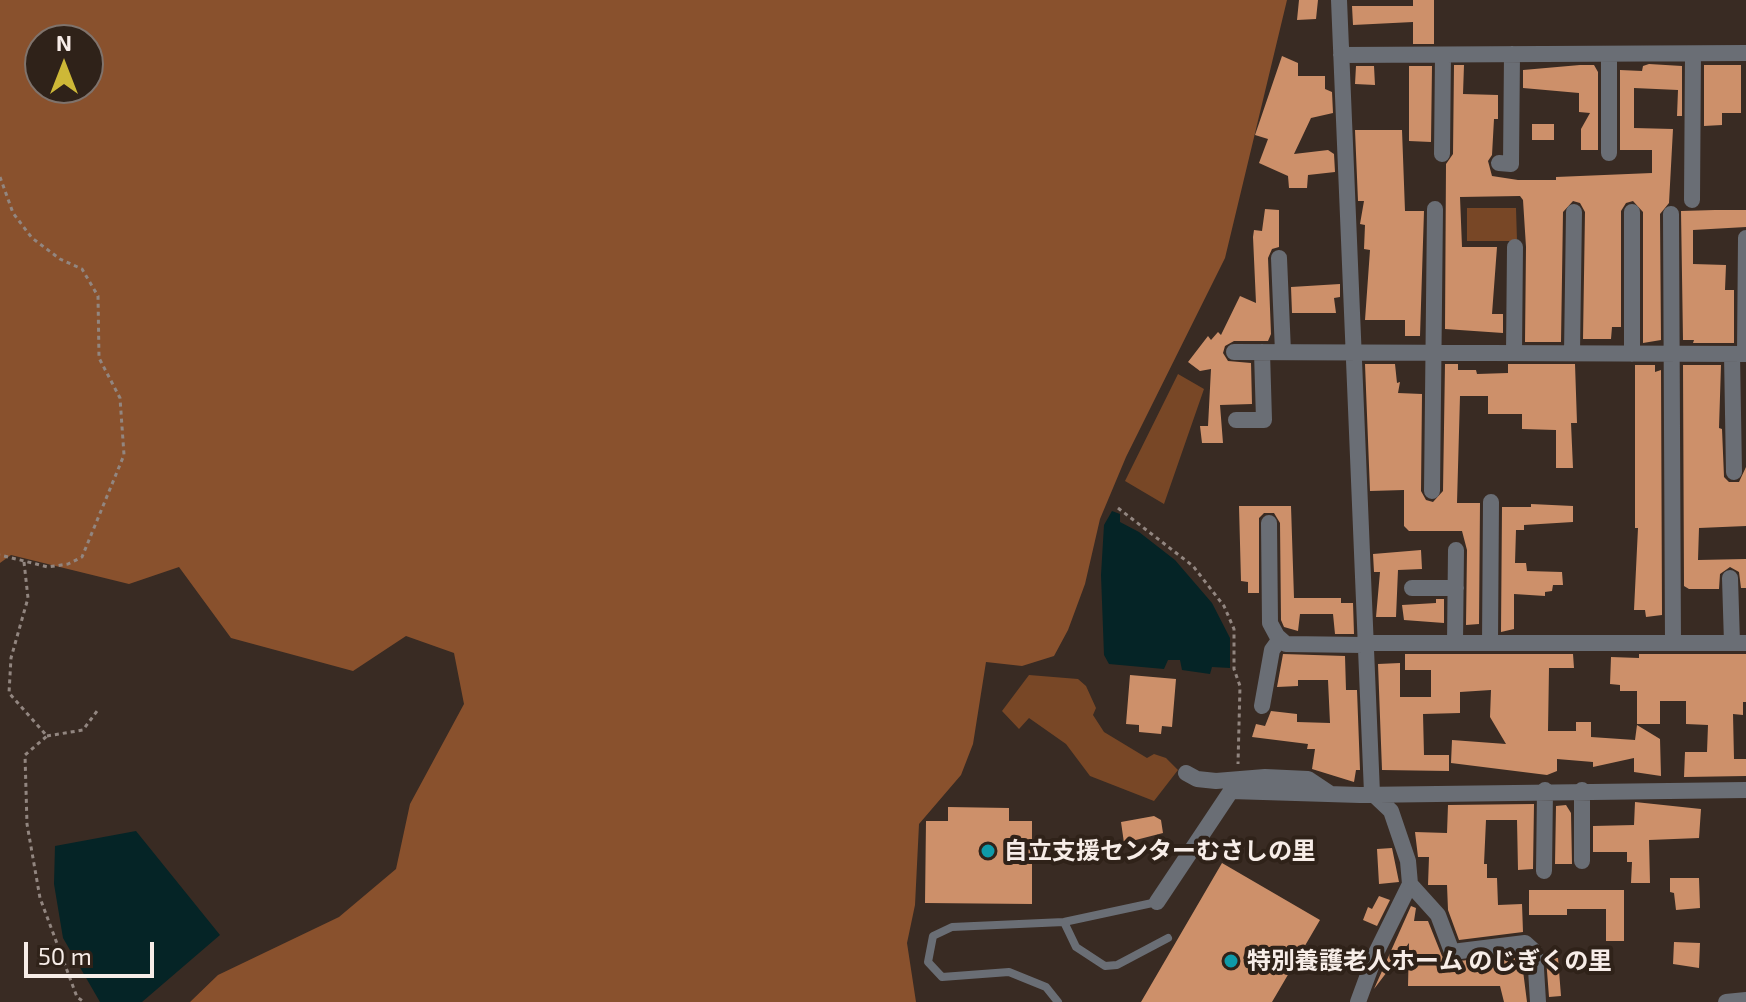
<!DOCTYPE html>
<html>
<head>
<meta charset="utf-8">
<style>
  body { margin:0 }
  #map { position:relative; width:1746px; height:1002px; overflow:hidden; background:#392b23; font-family:"Exo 2",sans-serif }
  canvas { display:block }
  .north { position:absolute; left:24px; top:24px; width:80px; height:80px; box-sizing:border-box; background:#2f2219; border:2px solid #7f736c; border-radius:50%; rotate:0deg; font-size:22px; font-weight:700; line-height:32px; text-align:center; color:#f7ede8 }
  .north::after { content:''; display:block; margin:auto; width:28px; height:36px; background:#ceb837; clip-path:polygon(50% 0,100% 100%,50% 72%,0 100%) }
  .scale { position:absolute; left:24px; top:942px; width:130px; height:36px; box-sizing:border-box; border:4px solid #f7ede8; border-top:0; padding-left:10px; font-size:24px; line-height:28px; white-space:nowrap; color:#f7ede8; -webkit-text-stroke:6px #2f2219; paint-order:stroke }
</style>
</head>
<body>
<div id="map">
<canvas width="1746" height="1002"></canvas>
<div class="north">N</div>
<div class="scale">50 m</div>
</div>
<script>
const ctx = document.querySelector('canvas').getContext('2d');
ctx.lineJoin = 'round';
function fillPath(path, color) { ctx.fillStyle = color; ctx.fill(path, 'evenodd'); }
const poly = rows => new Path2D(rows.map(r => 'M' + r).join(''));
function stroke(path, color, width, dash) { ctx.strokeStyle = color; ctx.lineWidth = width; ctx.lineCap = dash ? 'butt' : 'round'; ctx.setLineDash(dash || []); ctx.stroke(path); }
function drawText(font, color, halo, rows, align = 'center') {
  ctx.font = font + ' "Exo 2","Noto Sans JP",sans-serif'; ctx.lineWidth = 8; ctx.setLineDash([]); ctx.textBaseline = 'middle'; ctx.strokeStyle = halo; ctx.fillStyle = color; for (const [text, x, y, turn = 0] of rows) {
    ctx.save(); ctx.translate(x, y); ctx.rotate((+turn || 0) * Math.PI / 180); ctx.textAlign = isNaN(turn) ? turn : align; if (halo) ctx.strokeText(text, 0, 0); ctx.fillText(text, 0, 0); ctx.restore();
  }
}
fillPath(poly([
  [1467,208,1516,208,1517,241,1467,241],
  [1178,374,1204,389,1164,504,1125,481],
  [1029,675,1078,679,1086,686,1096,708,1093,715,1104,732,1147,758,1154,754,1166,758,1178,770,1154,801,1090,776,1066,744,1029,718,1019,729,1002,711]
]), '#784726');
fillPath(poly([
  [0,0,1287,0,1225,258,1126,457,1100,519,1085,584,1068,630,1054,656,1022,666,986,662,973,744,961,775,919,824,915,905,907,943,916,1002,190,1002,218,975,339,917,396,869,410,804,464,704,454,653,406,636,353,671,231,638,179,567,129,584,11,555,0,563],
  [40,40,88,40,88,88,40,88]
]), '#89512d');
fillPath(poly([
  [1112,511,1120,514,1120,522,1139,532,1175,560,1212,603,1230,638,1230,668,1212,667,1210,674,1182,670,1180,660,1168,660,1164,669,1109,664,1104,655,1101,575,1104,525],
  [136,831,220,935,142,1002,100,1002,63,938,54,884,55,846]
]), '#052426');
fillPath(poly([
  [1299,0,1318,0,1316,19,1297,20],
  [1413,0,1434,0,1434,44,1413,44,1413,22,1353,25,1352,6,1413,6],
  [1282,56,1298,63,1298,76,1325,76,1325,89,1332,92,1333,113,1311,118,1294,154,1328,150,1334,154,1335,172,1308,175,1307,188,1289,188,1288,176,1259,163,1268,139,1255,135],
  [1649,64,1682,66,1682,116,1677,116,1678,90,1634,88,1634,128,1673,129,1669,203,1660,214,1661,340,1643,343,1643,212,1633,201,1626,203,1621,211,1621,327,1612,327,1611,339,1583,339,1585,212,1580,203,1573,201,1563,212,1561,342,1525,342,1526,247,1523,200,1520,196,1460,197,1462,247,1497,247,1492,314,1503,314,1503,333,1445,329,1446,164,1453,154,1454,65,1464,65,1463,94,1498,95,1498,119,1494,119,1492,155,1488,161,1492,176,1518,180,1556,180,1556,177,1652,173,1652,150,1620,150,1620,70,1642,71,1643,66],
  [1580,65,1594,65,1598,72,1598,150,1581,150,1581,129,1590,113,1579,112,1579,93,1523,88,1523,70],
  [1704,65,1741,65,1741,113,1722,113,1722,125,1704,126],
  [1356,66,1374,66,1375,85,1355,84],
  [1409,66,1432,66,1431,142,1409,141],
  [1532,124,1554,124,1554,140,1532,140],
  [1355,130,1402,130,1405,211,1424,211,1420,336,1405,336,1405,320,1365,320,1370,250,1364,249,1365,225,1360,224,1364,201,1358,201],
  [1265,209,1279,210,1279,247,1272,249,1268,258,1271,334,1268,341,1234,341,1225,346,1223,353,1228,361,1251,363,1252,404,1220,405,1223,443,1202,443,1200,426,1208,426,1211,369,1200,371,1188,362,1208,336,1211,340,1218,332,1221,335,1240,296,1256,303,1253,237,1254,230,1262,231],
  [1715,210,1746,210,1746,227,1693,230,1693,264,1726,265,1725,290,1734,290,1734,343,1693,343,1694,340,1683,340,1681,211],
  [1340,284,1340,297,1334,298,1336,313,1292,313,1291,287],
  [1365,364,1395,364,1397,383,1400,382,1398,393,1422,394,1421,491,1426,500,1433,502,1443,491,1445,364,1458,364,1458,370,1476,370,1477,374,1508,373,1508,364,1575,364,1577,423,1571,423,1573,468,1556,468,1556,430,1522,429,1522,414,1488,414,1488,396,1460,396,1457,503,1480,503,1479,624,1466,625,1467,550,1462,531,1409,531,1404,526,1404,490,1370,491],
  [1635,365,1655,365,1655,372,1661,370,1662,615,1646,617,1645,610,1634,610,1638,528,1635,528],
  [1683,365,1721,365,1719,428,1722,429,1724,477,1729,482,1739,482,1746,467,1746,526,1699,528,1698,560,1746,559,1746,588,1741,588,1739,572,1730,567,1720,574,1719,589,1689,589,1684,586],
  [1531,504,1573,506,1573,522,1524,525,1524,530,1516,530,1515,563,1526,563,1527,571,1562,572,1563,585,1553,585,1552,591,1545,592,1545,596,1514,594,1514,629,1501,632,1502,507,1531,507],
  [1239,506,1291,506,1294,598,1341,598,1341,603,1353,603,1354,634,1335,634,1333,614,1300,614,1298,631,1284,627,1281,620,1280,523,1274,513,1264,513,1259,518,1259,593,1248,593,1248,582,1241,581],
  [1421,550,1422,569,1398,570,1396,617,1376,617,1380,572,1374,572,1373,554],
  [1436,599,1444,599,1444,623,1404,620,1402,605,1436,603],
  [1283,654,1345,656,1346,690,1357,690,1360,770,1356,770,1354,782,1312,769,1315,749,1307,749,1308,744,1252,737,1256,724,1265,726,1271,711,1297,714,1297,722,1330,723,1328,680,1298,680,1298,686,1277,687],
  [1405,654,1573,654,1574,668,1549,668,1548,731,1576,731,1576,722,1591,722,1591,737,1635,740,1637,725,1660,739,1661,776,1634,772,1634,758,1593,767,1593,762,1557,759,1557,771,1547,775,1451,763,1452,740,1506,744,1490,717,1491,690,1460,692,1460,713,1423,714,1424,755,1449,755,1449,771,1382,770,1378,664,1400,663,1400,697,1431,697,1431,670,1405,670],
  [1639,654,1746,654,1746,702,1743,702,1743,715,1733,714,1734,759,1746,759,1746,776,1684,777,1685,752,1707,752,1708,725,1686,724,1686,701,1660,701,1660,724,1637,724,1637,691,1620,691,1620,685,1610,684,1611,657,1639,658],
  [1130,675,1176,679,1172,727,1162,726,1161,734,1139,732,1139,725,1126,724],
  [1635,802,1701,809,1699,838,1649,840,1650,883,1631,883,1632,862,1627,862,1627,852,1593,852,1593,826,1634,825],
  [1534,804,1533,869,1518,870,1517,820,1486,820,1484,864,1487,864,1487,878,1497,878,1498,905,1522,904,1523,932,1459,940,1448,910,1447,885,1428,885,1429,857,1418,857,1415,832,1447,833,1448,805],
  [1566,805,1571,813,1572,864,1555,864,1556,806],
  [948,807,1009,808,1009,821,1032,821,1032,841,1050,841,1050,861,1032,861,1032,904,925,903,926,821,948,821],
  [1154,816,1161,820,1163,833,1124,843,1121,822],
  [1392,848,1399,882,1379,884,1377,849],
  [1222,863,1320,920,1272,1002,1141,1002],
  [1670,878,1699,878,1700,908,1676,910,1674,893,1670,892],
  [1529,890,1624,890,1624,941,1606,941,1606,909,1567,909,1567,915,1529,915],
  [1379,896,1390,900,1377,926,1363,920,1368,907,1372,909],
  [1411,906,1416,908,1414,921,1428,921,1442,956,1448,962,1521,955,1527,1002,1504,1002,1500,986,1408,986,1409,943,1374,989],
  [1674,942,1700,943,1699,968,1673,964],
  [1546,958,1558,958,1561,996,1549,997]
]), '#cd906a');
stroke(poly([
  [0,177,13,213,32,238,60,259,82,269,98,296,99,358,120,398,124,455,82,557,68,564,48,567,0,555],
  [1118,508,1193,566,1224,606,1234,629,1234,669,1240,686,1238,764],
  [24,562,28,598,11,658,9,693,47,736,25,755,27,824,40,898,77,997,84,1002],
  [47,736,83,730,97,711]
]), '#928680', 3, [4, 4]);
stroke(poly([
  [1064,922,1076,947,1105,966,1117,965,1168,938],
  [1058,1002,1046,987,1009,972,942,977,928,962,933,936,952,927,1064,922,1157,902]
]), '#6a6e75', 8);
stroke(poly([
  [1339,0,1372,793,1391,811,1408,861,1410,884,1376,953,1358,1002],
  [1609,54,1609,153],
  [1341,55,1746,53],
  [1442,154,1443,55],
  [1499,163,1511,164,1512,54],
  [1692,200,1693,54],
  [1632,212,1632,354],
  [1671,214,1673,643],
  [1279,258,1283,352],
  [1234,352,1746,354],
  [1514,353,1515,247],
  [1572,353,1574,212],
  [1732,354,1734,472],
  [1745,354,1746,238],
  [1236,420,1264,420,1262,352],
  [1432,491,1435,209],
  [1269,523,1270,623,1277,636,1286,644,1364,645],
  [1730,578,1732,643],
  [1412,588,1456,588],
  [1364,643,1746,643],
  [1455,643,1456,550],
  [1490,643,1491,502],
  [1262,706,1272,650,1280,639],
  [1186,773,1197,779,1216,781,1265,777,1308,779,1329,793],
  [1582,790,1582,861],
  [1544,871,1545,790],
  [1410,884,1438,915,1452,952,1525,943,1535,952,1538,1002],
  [1157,902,1231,791,1360,795,1746,790],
  [1726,1002,1746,1000]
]), '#6a6e75', 16);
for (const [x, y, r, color] of [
  [988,851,8,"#0f9aa8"],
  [1231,961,8,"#0f9aa8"]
]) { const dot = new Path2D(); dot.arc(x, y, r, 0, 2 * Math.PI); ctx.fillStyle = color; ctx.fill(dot); stroke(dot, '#2f2219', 3); }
drawText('bold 24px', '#f7ede8', '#2f2219', [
  ["自立支援センターむさしの里",1004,851],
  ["特別養護老人ホーム のじぎくの里",1247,961]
], 'left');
</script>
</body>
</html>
